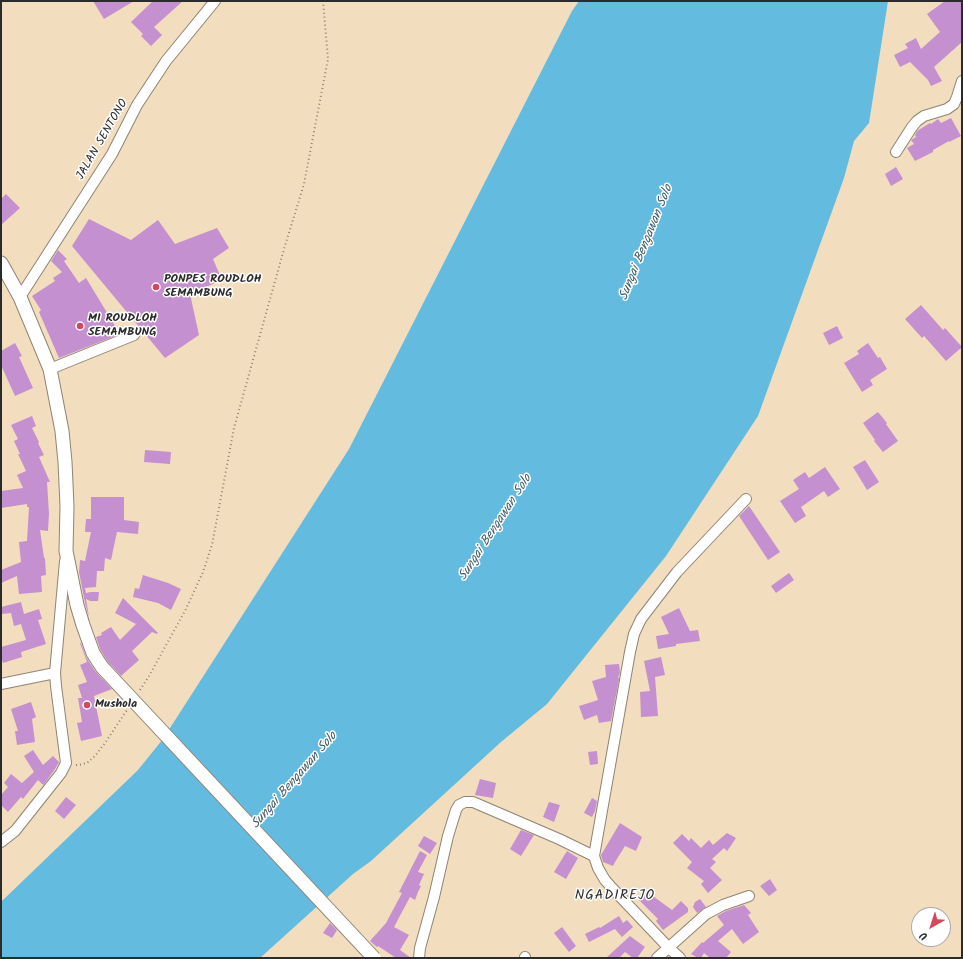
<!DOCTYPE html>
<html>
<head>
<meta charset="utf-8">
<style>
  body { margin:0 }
  #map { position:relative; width:963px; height:959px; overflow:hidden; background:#f2ddbe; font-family:Kalam,sans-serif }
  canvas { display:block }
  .frame { position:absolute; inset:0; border:2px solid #2b2b2b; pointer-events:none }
  .north { position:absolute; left:911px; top:907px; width:40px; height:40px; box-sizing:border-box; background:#fff; border:1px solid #aaa; border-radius:50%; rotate:219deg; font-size:11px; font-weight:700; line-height:16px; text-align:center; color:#2b2b2b }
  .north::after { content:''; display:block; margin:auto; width:14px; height:18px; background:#d1495b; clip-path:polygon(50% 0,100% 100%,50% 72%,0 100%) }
</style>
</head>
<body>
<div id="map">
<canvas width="963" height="959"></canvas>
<div class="frame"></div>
<div class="north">U</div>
</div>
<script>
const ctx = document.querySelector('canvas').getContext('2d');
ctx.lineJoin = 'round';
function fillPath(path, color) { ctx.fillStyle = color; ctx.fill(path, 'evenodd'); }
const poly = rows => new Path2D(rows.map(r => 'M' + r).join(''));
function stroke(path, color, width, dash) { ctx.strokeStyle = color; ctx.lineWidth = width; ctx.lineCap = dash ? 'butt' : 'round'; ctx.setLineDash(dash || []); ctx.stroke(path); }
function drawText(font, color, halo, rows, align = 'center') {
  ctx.font = font + ' Kalam,sans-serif'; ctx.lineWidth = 3; ctx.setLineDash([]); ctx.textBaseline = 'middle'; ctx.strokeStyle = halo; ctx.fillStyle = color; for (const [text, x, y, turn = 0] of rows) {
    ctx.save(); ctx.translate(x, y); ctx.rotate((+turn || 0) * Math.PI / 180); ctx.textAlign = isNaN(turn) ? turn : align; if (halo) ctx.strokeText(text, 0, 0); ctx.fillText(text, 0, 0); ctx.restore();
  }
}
fillPath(poly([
  [579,1,888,1,869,123,854,141,844,178,758,416,666,556,547,704,501,742,371,861,353,874,260,958,1,958,1,901,3,900,138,770,163,739,349,449,572,11]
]), '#63bbe0');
fillPath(poly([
  [93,1,134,1,104,19],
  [153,1,183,1,154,27,162,35,151,46,141,36,143,34,131,22],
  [945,1,962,1,962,42,934,67,942,81,931,86,928,80,910,62,900,67,894,55,908,48,905,44,916,38,921,49,940,32,927,14],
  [951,118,961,136,949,142,949,141,933,150,933,152,915,161,907,148,914,144,911,140,916,137,915,135,917,131,930,123,931,124,938,119,941,123],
  [896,167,903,179,891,186,885,174],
  [6,194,20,208,1,225,1,199],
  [89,219,131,240,158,220,175,244,217,228,229,248,213,259,222,280,190,294,199,335,165,358,72,246],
  [58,250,67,259,64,261,79,283,86,278,120,334,59,358,39,312,41,310,32,296,55,281,53,278,62,272,51,261],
  [921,305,943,330,945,328,962,347,946,361,924,336,922,338,905,319],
  [837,326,843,338,829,345,823,333],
  [15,343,22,356,19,357,33,388,15,396,1,365,1,351],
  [868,343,878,358,880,357,887,369,870,380,873,385,862,392,844,363,859,354,857,351],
  [878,412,887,423,886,424,898,441,883,452,874,441,875,440,863,423],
  [32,416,36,426,32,428,39,442,38,443,44,455,39,457,50,482,47,482,49,514,48,531,40,530,44,558,45,558,46,575,41,576,42,592,19,594,17,576,1,583,1,570,21,562,19,542,27,541,29,507,27,507,27,504,1,508,1,491,23,488,17,475,26,471,18,454,20,454,14,441,18,439,11,425],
  [145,450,171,452,170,464,144,462],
  [865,460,879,482,867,490,853,467],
  [825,467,840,489,828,497,824,491,801,507,806,516,795,523,780,501,799,489,793,480,805,472,809,478],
  [91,497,124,497,124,520,139,522,138,534,117,532,111,560,105,558,104,571,97,571,96,587,85,588,86,593,91,592,99,592,98,601,90,601,86,599,89,617,85,603,79,572,80,560,85,561,91,532,85,532,86,519,91,519],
  [749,506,780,552,768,560,739,516],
  [789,573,794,580,776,593,771,586],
  [143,575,168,583,181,589,171,610,158,603,133,597,135,588,139,589],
  [123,598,158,633,157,634,152,632,132,651,139,660,121,676,108,662,100,649,96,637,102,635,101,633,111,627,120,640,136,624,115,613],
  [21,602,24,614,39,609,42,619,38,620,46,644,21,652,22,657,3,663,1,657,1,647,26,640,21,624,14,626,11,613,1,614,1,607],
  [679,608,690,631,698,630,700,641,676,644,676,646,658,649,656,636,669,634,661,617],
  [80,643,81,643,86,657,95,671,112,689,94,696,102,736,81,741,77,723,82,722,78,698,82,698,78,685,87,682,80,665,87,662],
  [661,657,665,675,655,677,658,716,641,717,640,692,650,691,644,661],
  [619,664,620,672,619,676,618,676,619,679,611,721,599,723,597,715,584,720,579,706,598,700,592,681,606,677,605,665],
  [31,702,36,717,32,719,35,742,17,745,15,731,18,731,11,709],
  [33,750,43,765,53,756,59,762,55,769,45,783,43,785,38,780,23,799,21,797,8,812,1,805,1,795,8,787,4,783,11,774,22,783,34,772,24,756],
  [597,751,598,764,590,765,588,752],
  [480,779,496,783,493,798,475,795],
  [66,797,76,805,64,819,55,811],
  [592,798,597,801,595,811,592,817,584,813],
  [549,802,560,805,554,822,543,817],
  [620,823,642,837,636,851,625,846,615,862,613,866,603,862,601,855],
  [521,830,534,835,521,856,510,849],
  [727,833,736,838,730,847,727,851,724,848,712,859,716,862,710,868,722,880,708,893,701,884,704,881,687,868,692,862,673,843,682,834,689,841,691,838,701,848,709,840,713,845],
  [424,836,437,843,430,854,418,846],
  [420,851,427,855,418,872,424,874,419,885,421,886,418,892,415,900,410,897,394,927,409,935,400,950,411,958,396,958,378,946,377,947,370,941,386,923,402,893,399,892],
  [567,851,578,858,566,879,554,872],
  [770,879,777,890,769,896,760,886],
  [646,891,672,910,681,901,688,908,688,912,663,930,656,921,658,919,637,898],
  [700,899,706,907,697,913,693,907,695,902],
  [744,905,751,913,748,915,759,932,743,944,732,929,718,941,731,952,726,958,710,958,704,953,701,958,698,958,691,954,702,942,703,943,724,925,717,916,726,911],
  [619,916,623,923,627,920,633,927,622,937,615,929,589,942,585,934,599,927,600,928],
  [330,923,337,930,332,938,323,933],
  [562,927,576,946,569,952,554,933],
  [630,936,645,947,637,958,633,958,625,952,619,958,606,958]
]), '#c590cf');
const minor = poly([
  [896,152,912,127,917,121,924,116,947,109,954,104,957,97,962,81],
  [20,297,112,154,137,105,166,61,215,1],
  [50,369,134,335],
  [1,684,55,673],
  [1,842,15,831,61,773,66,763,56,686,55,673,65,561],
  [594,856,630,652,634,634,641,619,677,572,746,499],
  [525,957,525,958],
  [419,958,420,948,434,897,448,836,456,810,459,805,465,802,473,802,559,839,594,856,598,868,605,880,612,888,668,947,680,958],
  [657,958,706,914,723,905,749,896]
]);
const tertiary = poly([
  [1,263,20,297,50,369,62,431,65,462,67,506,66,551,77,605,83,625,93,653,102,667]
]);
stroke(minor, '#8e8474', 12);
stroke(tertiary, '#8e8474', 15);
stroke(poly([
  [140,690,149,676,186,609,203,572,212,545,234,428,284,249,304,184,328,59,323,1],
  [76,765,79,765,87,763,95,756,105,743,127,710]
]), '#8e8474', 2, [1, 3]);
stroke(minor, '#fff', 10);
stroke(tertiary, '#fff', 13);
const tertiaryBridge = poly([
  [102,667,374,958]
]);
stroke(tertiaryBridge, '#8e8474', 15, []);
stroke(tertiaryBridge, '#fff', 13);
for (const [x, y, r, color] of [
  [156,287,4,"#d1495b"],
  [80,326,4,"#d1495b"],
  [87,705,4,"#d1495b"]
]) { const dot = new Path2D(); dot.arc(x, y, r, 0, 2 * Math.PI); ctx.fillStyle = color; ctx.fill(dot); stroke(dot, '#fff', 1.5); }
drawText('12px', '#2b2b2b', '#fff', [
  ["JALAN SENTONO",103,140,-60]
]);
drawText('bold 12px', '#2b2b2b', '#fff', [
  ["PONPES ROUDLOH",164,280],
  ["SEMAMBUNG",164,294],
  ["MI ROUDLOH",88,319],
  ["SEMAMBUNG",88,333],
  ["Mushola",95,705]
], 'left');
drawText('italic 13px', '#3f5d6a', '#fff', [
  ["Sungai Bengawan Solo",647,243,-68],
  ["Sungai Bengawan Solo",496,528,-57],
  ["Sungai Bengawan Solo",295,781,-49]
]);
ctx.letterSpacing = '1px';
drawText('14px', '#2b2b2b', '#fff', [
  ["NGADIREJO",615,897]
]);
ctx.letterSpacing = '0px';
</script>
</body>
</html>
